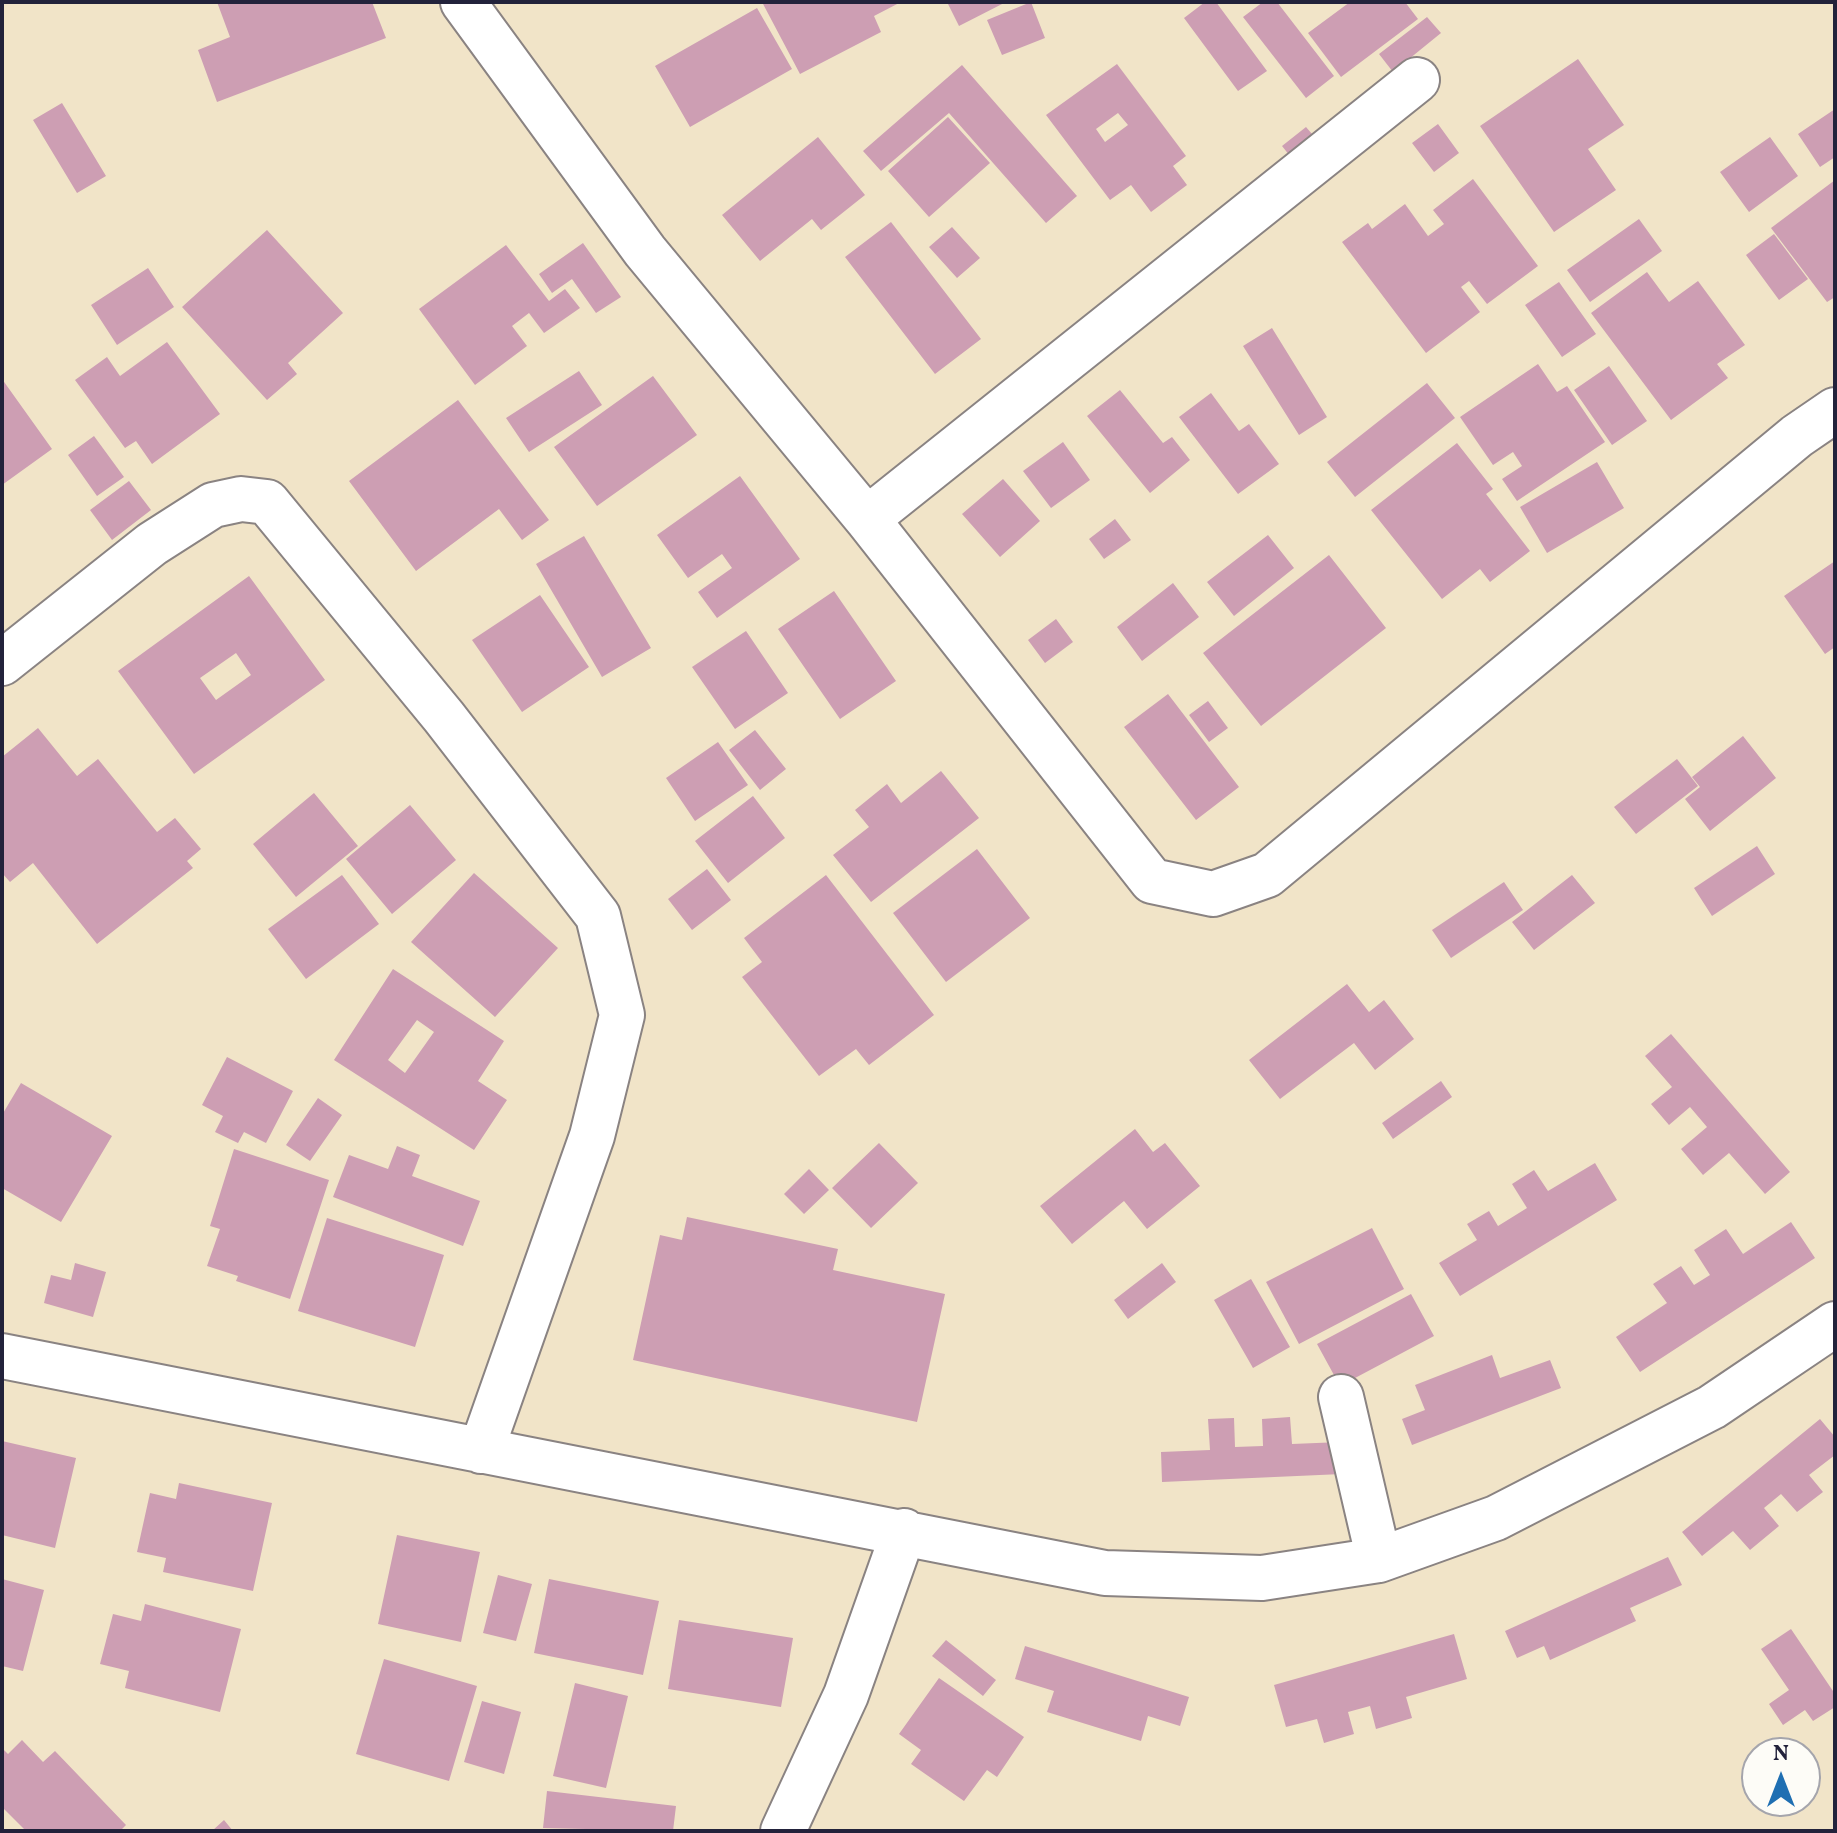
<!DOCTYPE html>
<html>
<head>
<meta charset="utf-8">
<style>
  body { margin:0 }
  #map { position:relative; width:1837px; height:1833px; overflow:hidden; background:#f1e4c8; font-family:Vollkorn,serif }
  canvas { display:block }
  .frame { position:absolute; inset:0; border:4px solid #22223b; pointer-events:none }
  .north { position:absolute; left:1741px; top:1737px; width:80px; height:80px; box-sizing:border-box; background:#fdfcf7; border:2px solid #a5a5ac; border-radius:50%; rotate:0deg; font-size:22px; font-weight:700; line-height:32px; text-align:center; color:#22223b }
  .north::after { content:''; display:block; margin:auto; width:28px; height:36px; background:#1f6fb2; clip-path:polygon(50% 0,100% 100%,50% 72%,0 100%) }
</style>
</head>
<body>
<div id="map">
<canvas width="1837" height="1833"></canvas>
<div class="frame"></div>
<div class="north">N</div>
</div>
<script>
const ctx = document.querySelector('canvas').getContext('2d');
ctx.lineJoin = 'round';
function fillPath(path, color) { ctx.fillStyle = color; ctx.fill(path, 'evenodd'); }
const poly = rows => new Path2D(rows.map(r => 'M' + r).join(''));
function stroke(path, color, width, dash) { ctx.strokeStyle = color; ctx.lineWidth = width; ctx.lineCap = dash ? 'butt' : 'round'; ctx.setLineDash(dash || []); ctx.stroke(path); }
fillPath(poly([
  [217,2,372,2,386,38,217,102,198,50,230,37],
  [762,2,901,2,874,16,881,32,800,74],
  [947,2,1006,2,959,26],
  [1031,2,1045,38,1002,55,987,20],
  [1205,2,1216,2,1267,71,1238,91,1184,18],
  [1263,2,1277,2,1334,76,1306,98,1243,17],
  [1350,2,1405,2,1418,19,1341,77,1308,33],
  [757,8,792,69,690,127,655,66],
  [1427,17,1441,33,1393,72,1379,54],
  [1578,59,1624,125,1588,149,1616,190,1554,232,1480,126],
  [1117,64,1186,156,1173,166,1187,185,1151,212,1131,185,1110,200,1046,115],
  [1118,113,1128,125,1105,142,1096,129],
  [962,65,1077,196,1046,223,949,113,881,171,863,151],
  [62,103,106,176,77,193,33,120],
  [1835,109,1835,157,1820,167,1798,134],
  [948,117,990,163,929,217,888,171],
  [1438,124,1459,153,1434,172,1412,143],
  [1306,127,1318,141,1294,161,1282,146],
  [818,137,865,195,821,230,812,219,760,261,722,215],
  [1770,137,1798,176,1749,212,1720,172],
  [1473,179,1538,266,1487,304,1469,281,1461,287,1480,312,1426,353,1342,242,1368,223,1372,229,1405,204,1428,236,1444,224,1433,210],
  [1835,180,1835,297,1827,302,1771,228],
  [1639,219,1662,251,1590,302,1567,270],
  [891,222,981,339,935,374,845,257],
  [952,227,980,258,957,278,929,247],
  [267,230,343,313,288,363,297,374,267,400,182,307],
  [1774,234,1808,279,1779,300,1746,255],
  [583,243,621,297,596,313,572,279,552,293,539,274],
  [506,245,549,301,565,289,580,308,544,333,529,313,512,326,527,346,475,385,419,309],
  [148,268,174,307,117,345,91,305],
  [1647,272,1669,302,1698,281,1745,345,1717,364,1728,378,1671,420,1591,313],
  [1559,282,1596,334,1562,357,1525,305],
  [1272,328,1327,417,1299,435,1243,346],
  [167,342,220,414,152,464,136,441,125,448,75,380,107,357,120,376],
  [1538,364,1557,392,1567,386,1605,442,1517,501,1502,479,1522,466,1513,452,1493,465,1460,417],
  [1609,366,1647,421,1612,445,1574,390],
  [579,371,602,405,529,452,506,418],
  [653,376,697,435,597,506,554,447],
  [2,379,52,449,2,485],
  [1427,383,1455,418,1355,497,1327,462],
  [1120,390,1163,443,1172,437,1190,460,1150,493,1087,416],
  [1211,393,1239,431,1249,424,1279,464,1238,494,1179,417],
  [458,400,549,520,522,540,499,509,416,571,349,481],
  [94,436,124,477,97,496,68,455],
  [1063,442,1090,480,1051,508,1023,471],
  [1457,443,1493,489,1486,494,1530,551,1490,582,1480,569,1442,599,1371,510],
  [1597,462,1624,508,1547,553,1520,507],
  [740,476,800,559,717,618,698,592,732,568,722,554,688,578,657,535],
  [1003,479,1040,521,1000,557,962,514],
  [129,481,151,510,112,540,90,510],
  [1115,519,1131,540,1104,559,1089,539],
  [1268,535,1294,568,1234,616,1207,582],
  [584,536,651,648,602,677,536,564],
  [1329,555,1386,628,1261,726,1203,653],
  [1835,561,1835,647,1825,654,1784,596],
  [249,576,325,680,194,774,118,671],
  [236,653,251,675,216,700,200,678],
  [1173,583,1199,617,1142,661,1117,627],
  [834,591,896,681,840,719,778,629],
  [540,595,589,667,522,712,472,640],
  [1056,619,1073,642,1045,663,1028,640],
  [746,631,788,693,735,729,692,667],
  [1168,694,1239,787,1196,820,1124,727],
  [1208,701,1228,728,1209,742,1189,715],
  [38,728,77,776,98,759,157,832,175,818,201,849,187,861,193,868,97,944,33,863,10,882,2,873,2,757],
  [755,730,786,769,760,790,729,750],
  [1743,736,1776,778,1710,831,1685,799,1700,787,1692,777],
  [718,742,748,785,695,821,666,778],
  [1677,759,1698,786,1636,834,1614,807],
  [941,771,979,818,871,902,833,855,869,827,855,810,887,784,901,803],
  [314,793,358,846,296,897,253,844],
  [753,796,785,838,728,883,695,841],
  [410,805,456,860,392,914,346,859],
  [1757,846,1775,874,1712,916,1694,888],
  [977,849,1030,918,946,982,893,913],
  [707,869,731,900,692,930,668,899],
  [474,873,558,948,495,1017,411,942],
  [342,875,379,924,306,979,268,929],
  [826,875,934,1015,869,1065,856,1049,819,1076,742,977,762,962,744,938],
  [1572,875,1595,903,1534,950,1512,922],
  [1504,882,1523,910,1451,958,1432,930],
  [393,969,504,1041,478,1081,507,1100,474,1150,334,1060],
  [417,1020,434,1032,405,1073,388,1060],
  [1347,984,1369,1012,1384,1000,1414,1039,1375,1070,1354,1043,1280,1099,1249,1060],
  [1671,1034,1790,1172,1765,1194,1729,1153,1703,1175,1681,1149,1707,1127,1690,1107,1669,1125,1651,1104,1672,1087,1645,1056],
  [227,1057,293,1091,266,1143,244,1132,238,1143,215,1132,223,1116,202,1105],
  [1441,1081,1452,1097,1393,1139,1382,1123],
  [21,1083,112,1136,61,1222,2,1188,2,1115],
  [318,1098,342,1115,310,1161,286,1145],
  [1135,1129,1153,1152,1165,1143,1200,1186,1147,1229,1124,1201,1072,1244,1040,1206],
  [879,1143,918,1183,871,1228,832,1188],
  [397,1146,420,1155,412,1176,480,1201,463,1246,333,1197,349,1155,388,1169],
  [234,1149,329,1180,290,1299,236,1281,238,1276,207,1266,220,1229,210,1226],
  [1595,1163,1617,1200,1460,1296,1439,1263,1477,1240,1467,1224,1489,1211,1498,1226,1527,1208,1512,1184,1534,1170,1548,1191],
  [809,1169,829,1190,804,1214,784,1194],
  [687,1217,838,1249,833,1270,945,1294,917,1422,633,1360,660,1235,682,1240],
  [327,1218,444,1255,415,1347,298,1311],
  [1791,1222,1815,1258,1640,1372,1616,1337,1667,1303,1653,1284,1681,1266,1694,1285,1710,1275,1694,1250,1726,1229,1743,1254],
  [1372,1228,1404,1289,1299,1344,1266,1282],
  [75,1263,106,1272,93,1317,44,1303,51,1275,71,1280],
  [1162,1263,1176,1282,1128,1319,1114,1300],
  [1251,1279,1290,1347,1253,1368,1214,1300],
  [1411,1294,1434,1336,1340,1386,1317,1344],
  [1492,1355,1500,1378,1550,1360,1561,1388,1412,1445,1402,1419,1425,1410,1415,1385],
  [1290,1417,1292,1444,1341,1442,1342,1474,1162,1482,1161,1452,1210,1450,1208,1419,1234,1418,1235,1447,1263,1446,1262,1419],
  [1820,1419,1835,1437,1835,1455,1809,1475,1823,1492,1797,1512,1781,1494,1764,1508,1779,1526,1750,1550,1733,1531,1702,1556,1682,1532],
  [2,1441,76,1458,55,1548,2,1535],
  [179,1483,272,1503,253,1591,163,1572,166,1558,137,1552,150,1493,176,1499],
  [397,1535,480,1552,461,1642,378,1624],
  [1668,1557,1682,1585,1630,1608,1636,1621,1550,1660,1544,1646,1517,1658,1505,1631],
  [498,1575,532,1584,516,1641,483,1633],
  [2,1579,44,1590,23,1671,2,1666],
  [549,1579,659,1601,643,1675,534,1653],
  [145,1604,241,1629,220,1712,125,1688,129,1671,100,1664,113,1614,141,1621],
  [679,1620,793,1638,781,1707,668,1689],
  [1791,1629,1835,1694,1835,1707,1813,1721,1805,1710,1783,1725,1769,1704,1789,1690,1761,1649],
  [1454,1634,1467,1679,1406,1697,1412,1718,1376,1729,1370,1706,1348,1712,1354,1734,1324,1743,1317,1719,1286,1727,1274,1685],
  [946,1640,996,1680,983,1696,932,1656],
  [1025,1646,1189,1697,1180,1726,1148,1716,1141,1741,1047,1712,1054,1691,1015,1679],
  [384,1659,477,1686,449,1781,356,1754],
  [939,1678,1024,1737,997,1777,987,1770,964,1801,911,1764,921,1750,899,1734],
  [575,1683,628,1696,606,1788,553,1776],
  [482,1701,521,1712,504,1774,464,1762],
  [22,1740,43,1762,55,1751,126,1825,120,1831,26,1831,2,1807,2,1748,8,1754],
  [547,1791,676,1806,673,1831,543,1828],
  [224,1820,233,1831,212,1831]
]), '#cd9eb3');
const minor = poly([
  [463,2,645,251,867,519,1152,881,1213,894,1267,875,1797,436,1835,410],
  [867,519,1417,80],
  [2,663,152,544,213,505,241,499,267,502,444,717,598,916,622,1015,592,1136,481,1451],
  [2,1356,1105,1573,1262,1578,1379,1560,1496,1518,1712,1407,1835,1324],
  [1341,1397,1379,1560],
  [783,1831,846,1695,904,1531]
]);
stroke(minor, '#8a8382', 48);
stroke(minor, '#fff', 44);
</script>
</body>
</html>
